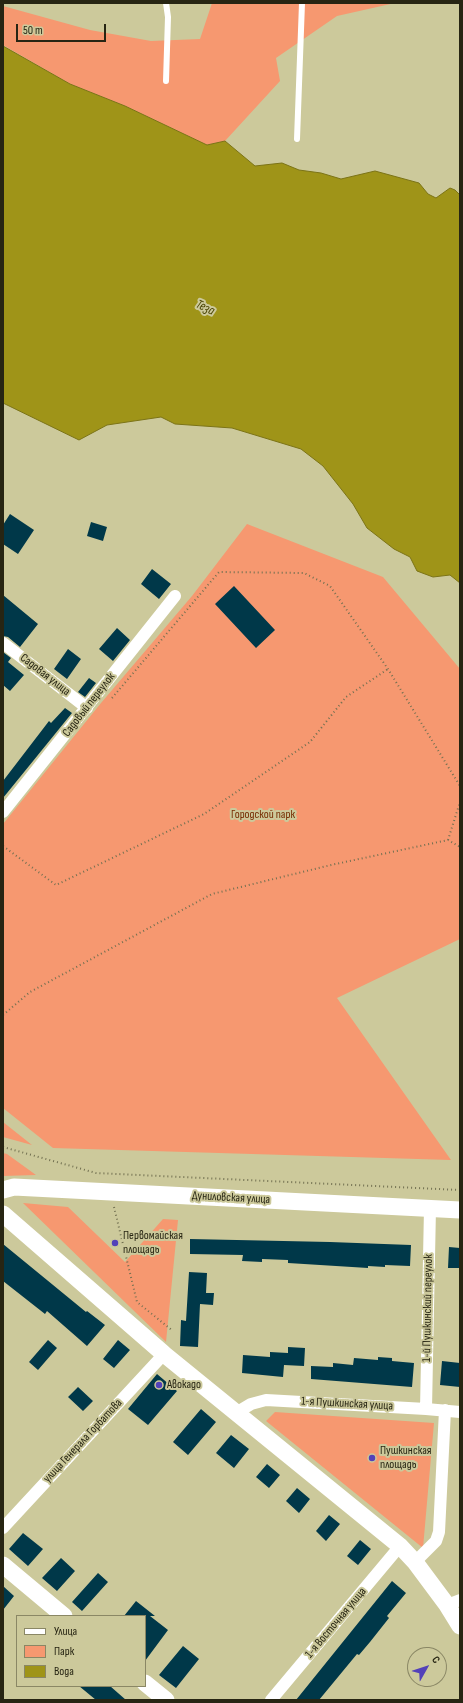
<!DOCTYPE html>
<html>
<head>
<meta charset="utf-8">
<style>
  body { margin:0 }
  #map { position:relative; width:463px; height:1703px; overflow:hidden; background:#ccc99b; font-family:"Sofia Sans Condensed",sans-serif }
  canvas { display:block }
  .frame { position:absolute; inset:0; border:4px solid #272513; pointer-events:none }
  .legend { position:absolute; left:16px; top:1615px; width:130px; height:72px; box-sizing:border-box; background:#ccc99b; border:1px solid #8a8765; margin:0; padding:5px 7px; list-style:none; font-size:12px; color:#272513 }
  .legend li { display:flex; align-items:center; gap:8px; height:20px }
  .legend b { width:20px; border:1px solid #8a8765 }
  .north { position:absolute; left:407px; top:1647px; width:40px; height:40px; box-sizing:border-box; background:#ccc99b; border:1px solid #8a8765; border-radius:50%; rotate:51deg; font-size:11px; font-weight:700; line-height:16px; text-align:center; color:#272513 }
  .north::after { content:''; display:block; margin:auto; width:14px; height:18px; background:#5341b9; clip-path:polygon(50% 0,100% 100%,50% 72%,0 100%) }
  .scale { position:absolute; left:16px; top:24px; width:90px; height:18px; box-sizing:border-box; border:2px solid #272513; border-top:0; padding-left:5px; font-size:12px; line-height:14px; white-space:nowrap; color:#272513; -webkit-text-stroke:3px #ccc99b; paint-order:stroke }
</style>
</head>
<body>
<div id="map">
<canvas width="463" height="1703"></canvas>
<div class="frame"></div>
<ul class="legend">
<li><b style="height:5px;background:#fff"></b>Улица</li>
<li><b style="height:11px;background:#f69870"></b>Парк</li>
<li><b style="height:11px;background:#9f9418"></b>Вода</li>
</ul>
<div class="north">С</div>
<div class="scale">50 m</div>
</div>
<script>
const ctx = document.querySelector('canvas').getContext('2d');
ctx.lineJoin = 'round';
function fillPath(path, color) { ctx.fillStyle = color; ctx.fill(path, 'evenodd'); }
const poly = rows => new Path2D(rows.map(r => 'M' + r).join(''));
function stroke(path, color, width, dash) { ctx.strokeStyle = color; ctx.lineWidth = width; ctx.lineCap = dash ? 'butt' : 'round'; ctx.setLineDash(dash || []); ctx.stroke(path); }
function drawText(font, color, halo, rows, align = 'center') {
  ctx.font = font + ' "Sofia Sans Condensed",sans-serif'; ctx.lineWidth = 4; ctx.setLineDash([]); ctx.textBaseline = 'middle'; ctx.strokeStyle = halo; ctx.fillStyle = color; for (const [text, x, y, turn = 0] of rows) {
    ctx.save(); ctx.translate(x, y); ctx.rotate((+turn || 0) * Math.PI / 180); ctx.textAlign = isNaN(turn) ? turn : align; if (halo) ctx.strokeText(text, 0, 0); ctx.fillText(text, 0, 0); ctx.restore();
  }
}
fillPath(poly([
  [212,3,395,3,337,16,276,58,280,81,225,141,207,145,125,106,70,84,3,45,3,6,90,30,151,41,200,39],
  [247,524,383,577,460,669,460,939,337,998,451,1160,53,1148,3,1108,3,824,101,703,192,596],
  [3,1122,32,1145,3,1137],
  [3,1153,7,1154,36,1175,3,1176],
  [23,1203,68,1207,125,1262,163,1219,178,1220,166,1342],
  [275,1412,434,1423,423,1548,266,1421]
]), '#f69870');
const water = poly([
  [3,46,70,84,125,106,207,145,225,141,255,166,282,163,299,170,321,173,341,179,375,171,419,183,428,194,436,198,450,188,455,190,460,195,460,583,450,575,433,577,417,571,410,557,394,549,367,528,353,504,323,466,301,449,232,428,175,424,161,417,107,425,79,440,3,403,3,46]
]);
fillPath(water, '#9f9418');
stroke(water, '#7b7316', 1);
fillPath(poly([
  [10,514,34,530,18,554,3,544,3,525],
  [91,522,107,527,103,541,87,536],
  [152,569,171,584,159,599,141,584],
  [234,586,275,630,256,648,215,604],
  [3,595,38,624,20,647,8,637,3,636],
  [117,628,130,640,113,661,99,649],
  [68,649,81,659,67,679,54,669],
  [3,652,11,658,8,662,24,675,10,691,3,685],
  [89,678,96,683,85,697,78,692],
  [65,708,72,713,3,798,3,781,49,721,51,723],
  [190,1239,330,1242,411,1245,410,1266,385,1265,385,1267,368,1266,368,1268,288,1263,288,1260,262,1259,262,1262,242,1261,243,1255,190,1254],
  [3,1244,86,1312,87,1311,105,1325,87,1346,47,1311,45,1314,3,1281],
  [449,1247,460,1248,460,1268,448,1268],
  [189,1272,207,1273,206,1293,214,1293,213,1305,200,1304,198,1347,180,1346,181,1320,186,1321],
  [48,1340,57,1348,38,1370,29,1362],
  [118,1340,130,1350,114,1368,103,1359],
  [288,1347,305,1348,304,1366,284,1365,283,1377,242,1373,243,1355,270,1357,270,1352,288,1353],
  [378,1357,392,1358,392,1361,414,1363,412,1387,311,1379,311,1366,333,1367,333,1363,353,1365,354,1358,378,1360],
  [442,1361,460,1363,460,1387,440,1385],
  [157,1374,177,1391,148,1425,128,1409],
  [78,1387,93,1401,83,1411,68,1397],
  [201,1409,216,1422,188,1455,173,1442],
  [231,1435,249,1449,234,1468,216,1453],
  [267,1464,280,1475,269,1488,256,1477],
  [297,1488,310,1499,299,1513,286,1501],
  [329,1515,340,1524,326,1541,316,1531],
  [23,1533,43,1549,28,1566,9,1549],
  [360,1540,371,1549,358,1565,347,1556],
  [61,1558,75,1571,57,1591,42,1578],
  [98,1573,108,1582,82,1611,72,1602],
  [392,1581,406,1593,387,1616,389,1618,370,1642,359,1655,357,1654,319,1700,296,1700],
  [3,1586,14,1596,3,1610],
  [136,1601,155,1616,150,1616,168,1630,145,1661,145,1616,124,1616],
  [183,1646,199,1659,176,1688,159,1675],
  [79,1686,110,1686,126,1700,96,1700]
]), '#003849');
stroke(poly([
  [112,698,219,572,304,573,330,586,388,669,460,786],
  [448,840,460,802],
  [3,846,56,885,204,814,310,742,346,697,388,669],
  [3,1015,30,992,212,894,331,865,448,840,460,847],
  [3,1147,96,1173,460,1190],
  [114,1207,137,1302,173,1331]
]), '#727051', 2, [1, 3]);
stroke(poly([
  [166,3,168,17,166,81],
  [297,139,302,3]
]), '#fff', 6);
stroke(poly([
  [3,643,87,708],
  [3,812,175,596],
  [426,1409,430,1208],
  [236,1413,251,1404,266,1400,426,1409,460,1412],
  [3,1528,164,1354],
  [415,1562,436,1541,439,1532,445,1410],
  [447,1605,460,1600],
  [271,1700,400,1546]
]), '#fff', 12);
stroke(poly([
  [3,1190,14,1187,460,1210],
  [3,1214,164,1354,400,1546,415,1562,447,1605,460,1626],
  [3,1565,64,1616],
  [145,1683,166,1700]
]), '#fff', 17);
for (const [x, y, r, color] of [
  [115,1243,4,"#5341b9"],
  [159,1385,4,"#5341b9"],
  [372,1458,4,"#5341b9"]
]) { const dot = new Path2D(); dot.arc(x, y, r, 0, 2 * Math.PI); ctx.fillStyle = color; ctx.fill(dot); stroke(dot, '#ccc99b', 1.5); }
drawText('12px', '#272513', '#ccc99b', [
  ["Садовая улица",45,675,38],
  ["Садовый переулок",89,705,-52],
  ["Дуниловская улица",231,1198,3],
  ["1-й Пушкинский переулок",428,1308,-89],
  ["1-я Пушкинская улица",347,1404,3],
  ["улица Генерала Горбатова",83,1441,-47],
  ["1-я Восточная улица",336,1623,-50]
]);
drawText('12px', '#772b00', '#ccc99b', [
  ["Городской парк",263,815]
]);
drawText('12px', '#272513', '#ccc99b', [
  ["Первомайская",123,1236],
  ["площадь",123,1250],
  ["Авокадо",167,1385],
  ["Пушкинская",380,1451],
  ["площадь",380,1465]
], 'left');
drawText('italic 13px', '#494303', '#ccc99b', [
  ["Теза",205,308,26]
]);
</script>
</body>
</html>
